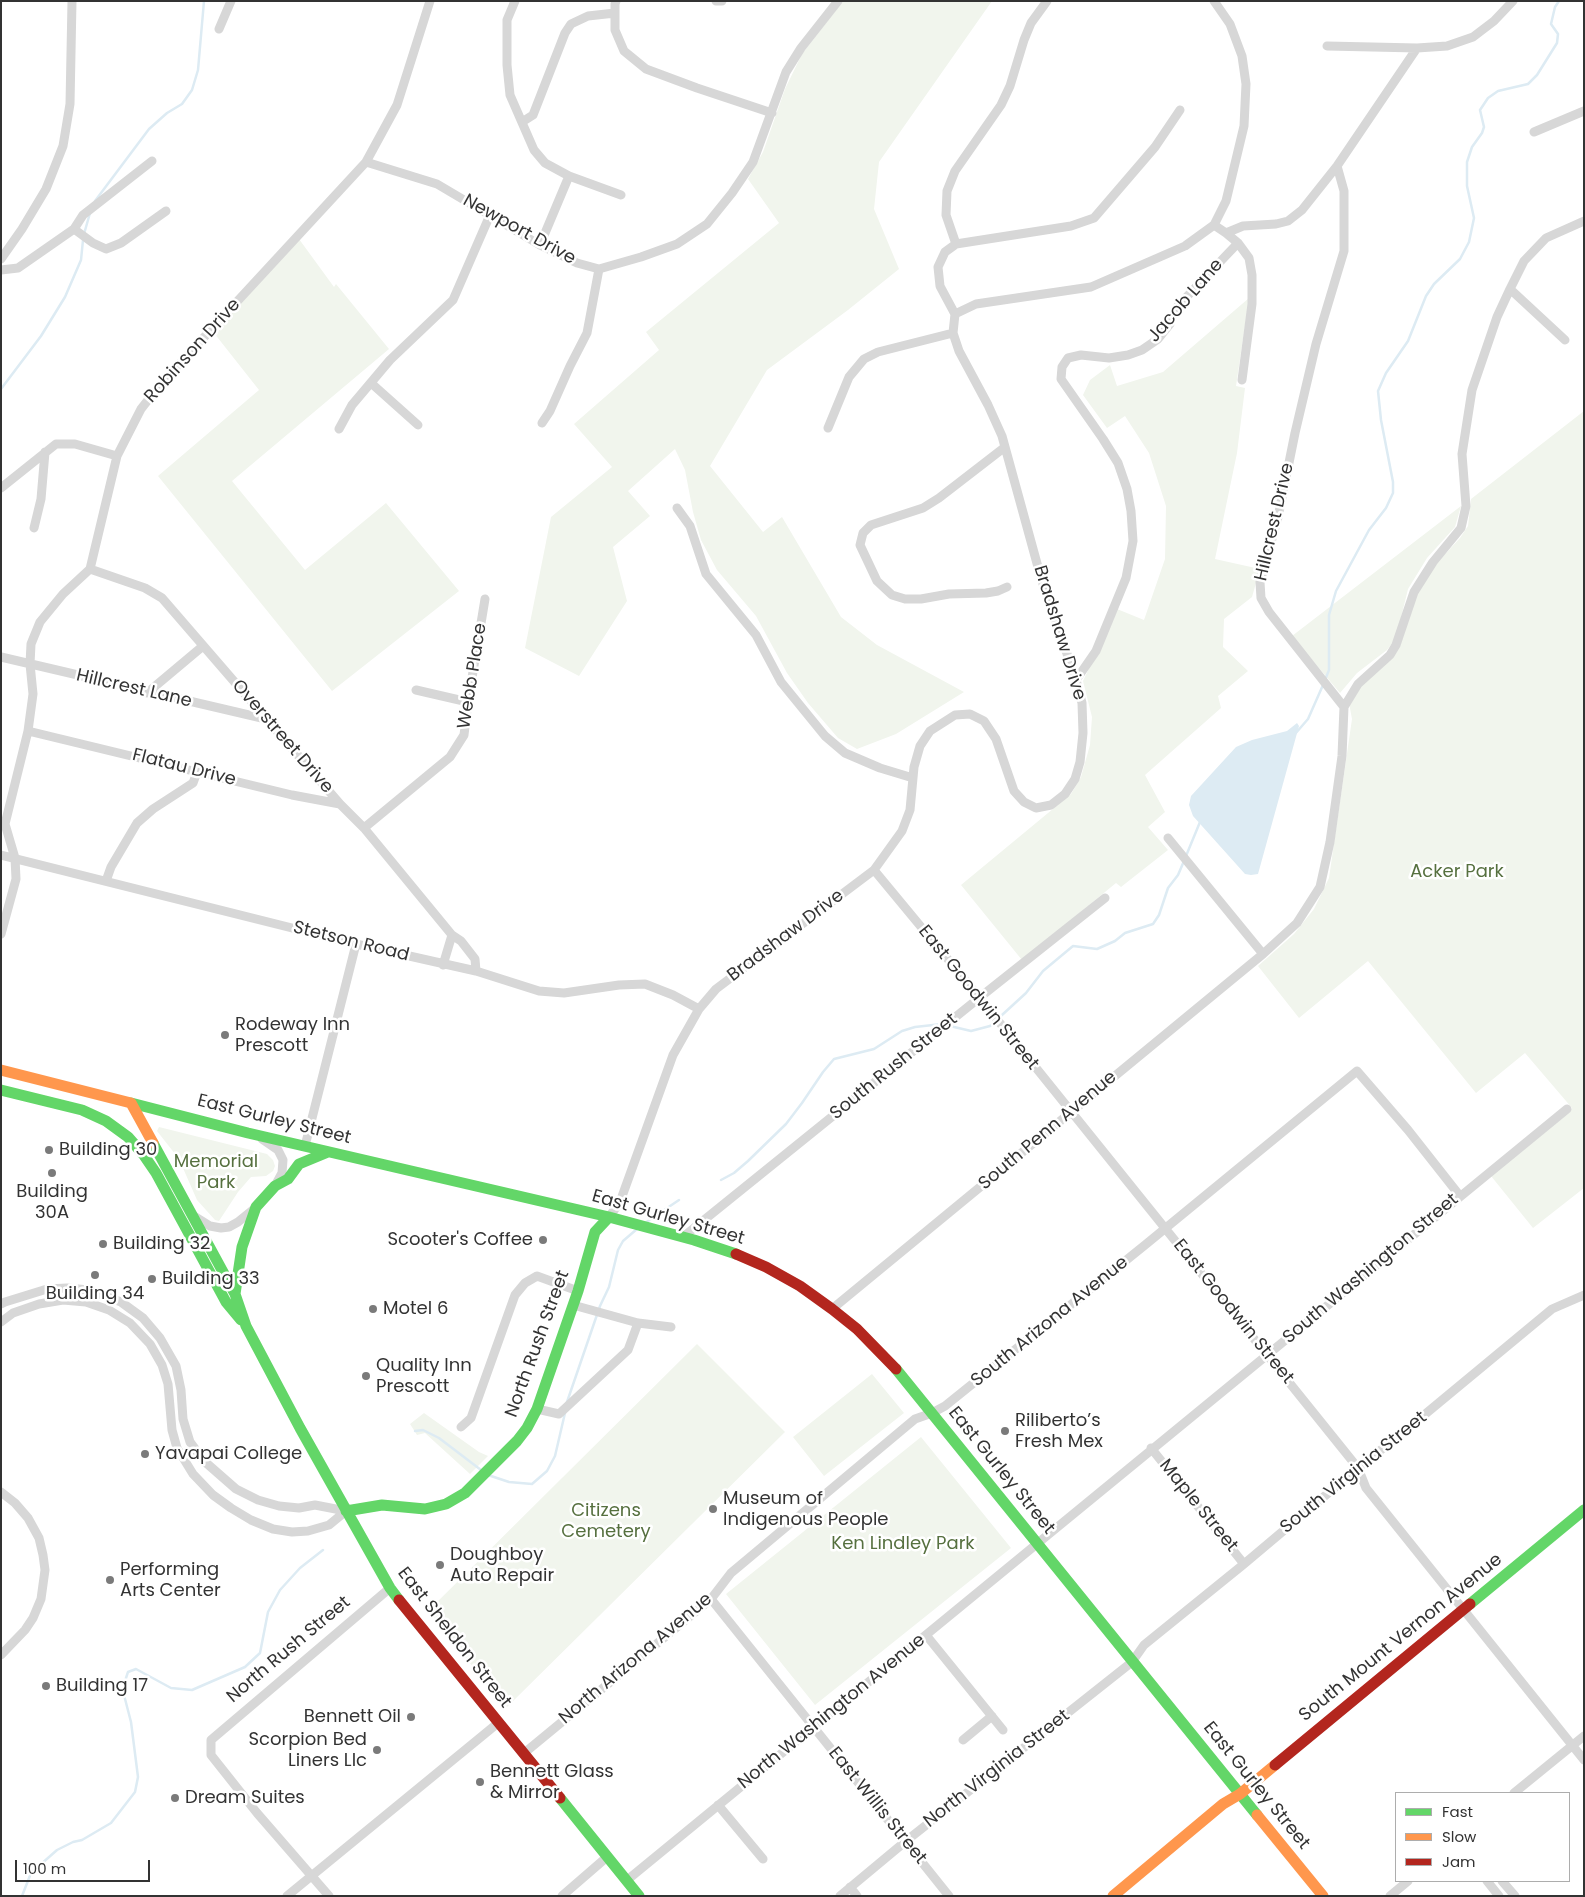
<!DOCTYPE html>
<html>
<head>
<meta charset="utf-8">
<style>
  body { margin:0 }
  #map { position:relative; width:1585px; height:1897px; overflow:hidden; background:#fff; font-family:Poppins,sans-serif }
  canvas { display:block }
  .frame { position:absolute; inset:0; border:2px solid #333; pointer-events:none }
  .legend { position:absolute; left:1395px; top:1792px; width:175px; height:90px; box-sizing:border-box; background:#fff; border:1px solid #adadad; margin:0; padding:6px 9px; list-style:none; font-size:15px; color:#333 }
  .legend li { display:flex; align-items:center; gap:10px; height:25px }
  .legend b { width:25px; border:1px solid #adadad }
  .scale { position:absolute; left:15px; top:1860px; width:135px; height:22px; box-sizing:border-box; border:2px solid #333; border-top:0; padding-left:6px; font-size:15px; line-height:18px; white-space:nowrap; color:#333; -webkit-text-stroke:4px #fff; paint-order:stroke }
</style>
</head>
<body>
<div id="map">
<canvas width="1585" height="1897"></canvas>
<div class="frame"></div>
<ul class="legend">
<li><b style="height:6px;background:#63d668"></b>Fast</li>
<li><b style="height:6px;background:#ff974d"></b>Slow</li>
<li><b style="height:6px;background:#b3261e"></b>Jam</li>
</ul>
<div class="scale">100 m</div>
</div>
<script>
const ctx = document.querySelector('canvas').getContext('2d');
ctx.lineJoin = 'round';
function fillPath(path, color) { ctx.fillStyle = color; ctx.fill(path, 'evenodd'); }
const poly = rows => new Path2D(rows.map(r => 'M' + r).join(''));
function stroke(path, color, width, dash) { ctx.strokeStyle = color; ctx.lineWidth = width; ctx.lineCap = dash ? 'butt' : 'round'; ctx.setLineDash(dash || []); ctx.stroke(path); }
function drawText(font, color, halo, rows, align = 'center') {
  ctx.font = font + ' Poppins,sans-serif'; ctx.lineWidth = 5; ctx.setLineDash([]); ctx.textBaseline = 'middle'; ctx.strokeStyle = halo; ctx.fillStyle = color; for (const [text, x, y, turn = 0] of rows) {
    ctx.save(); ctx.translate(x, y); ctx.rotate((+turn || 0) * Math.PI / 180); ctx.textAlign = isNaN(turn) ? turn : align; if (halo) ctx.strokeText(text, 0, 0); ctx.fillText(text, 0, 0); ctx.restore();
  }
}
fillPath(poly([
  [843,1,992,1,879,162,874,209,899,269,848,310,767,370,710,466,763,532,782,517,841,617,877,645,964,692,896,734,857,749,838,738,808,703,787,673,756,616,717,570,701,540,693,512,685,470,675,449,628,491,650,516,613,547,627,601,579,676,525,648,551,517,612,467,574,424,659,350,646,332,779,223,748,179,763,152,785,89,802,54],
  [299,239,334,287,336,284,389,349,232,481,305,570,386,503,459,591,332,691,158,476,259,390,214,333],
  [1249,298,1236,386,1245,388,1237,453,1215,559,1260,569,1252,597,1224,619,1223,647,1248,671,1218,696,1221,708,1145,775,1165,812,1148,827,1168,850,1121,887,1116,883,1022,960,961,885,1071,794,1081,777,1090,745,1092,717,1083,681,1117,609,1144,620,1165,559,1166,506,1149,453,1125,416,1107,428,1083,395,1090,380,1110,365,1117,386,1163,372],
  [1584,411,1584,1188,1533,1228,1491,1176,1570,1112,1572,1108,1525,1053,1476,1093,1368,961,1299,1018,1258,966,1294,934,1314,909,1329,878,1352,719,1349,703,1362,685,1392,658,1417,595,1436,564,1460,538,1468,526,1471,499],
  [1461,506,1455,527,1427,558,1408,589,1396,638,1387,650,1357,673,1340,693,1292,636],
  [159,1127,267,1154,273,1160,275,1166,273,1171,266,1176,251,1177,238,1192,219,1221,215,1220,197,1200,179,1159,157,1131],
  [697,1344,785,1432,506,1708,428,1611],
  [872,1374,904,1413,824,1476,793,1437],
  [424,1413,479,1452,488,1456,470,1474,425,1433,417,1435,410,1424],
  [921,1437,1011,1548,815,1705,726,1594]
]), '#f1f5ed');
fillPath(poly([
  [1297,723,1299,726,1258,874,1251,875,1245,874,1193,816,1189,805,1191,796,1236,747,1252,740,1287,731]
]), '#ddebf3');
stroke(poly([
  [95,201,149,129,167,113,182,104,192,90,198,70,204,1],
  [84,234,90,213],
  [1,389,41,336,65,297,81,260,83,240],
  [1325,680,1329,670,1329,615,1336,591,1369,530,1386,508,1393,493,1393,482,1381,420,1378,391,1386,373,1408,341,1426,296,1434,284,1460,259,1469,242,1474,218,1467,186,1467,162,1472,147,1482,133,1484,127,1480,110,1488,98,1498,91,1528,84,1537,75,1557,43,1558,34,1551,24,1555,7,1559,1],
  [1295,734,1308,719,1323,685],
  [1186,856,1200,822],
  [950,1026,971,1031,990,1026,1026,993,1043,971,1073,946,1097,949,1115,941,1125,933,1153,924,1159,915,1168,888,1178,875,1184,861],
  [721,1180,734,1173,748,1161,786,1124,802,1103,823,1072,834,1059,874,1049,902,1031,915,1027,942,1024],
  [645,1223,679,1200],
  [567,1402,600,1306,609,1287,618,1250,623,1241,637,1229],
  [415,1431,423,1430,439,1438,481,1470],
  [488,1475,509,1482,532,1484,547,1471,555,1456,565,1413],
  [22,1896,31,1873,57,1850,73,1842,82,1840,111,1823,135,1792,138,1777,131,1722,124,1695,126,1678,128,1672,136,1669,171,1688,192,1690,245,1667,260,1653,268,1612,280,1590,300,1568,323,1550]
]), '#ddebf3', 2.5);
stroke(poly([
  [515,1,507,20,507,65,510,95,534,150,545,163,569,176,621,195],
  [616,1,615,4,615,30,624,51,646,69,697,88,772,113],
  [716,1,722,1],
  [219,29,231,1],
  [1327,46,1417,48,1447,46,1473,37,1494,21,1513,1],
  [522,122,533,115,565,33,571,24,588,16,615,13],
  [1534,132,1584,111],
  [366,162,437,184,540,245,577,263,599,269,641,257,677,244,707,224,732,193,753,162,786,72,801,48,838,1],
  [1214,225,1226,233,1238,243,1249,258,1252,275,1252,304,1242,380],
  [74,229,93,243,106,249,121,243,166,211],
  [1226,233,1243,226,1276,224,1288,221,1302,210,1337,166,1417,48],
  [956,244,1071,226,1094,218,1155,147,1180,110],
  [540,245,569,176],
  [1,259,22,229,46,189,63,146,70,104,72,1],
  [1,270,18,268,74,229,83,215,152,161],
  [1510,289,1565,340],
  [955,314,940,286,938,267,945,252,956,244,946,215,947,191,955,171,1001,105,1010,86,1024,40,1031,23,1047,1],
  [371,383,418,425],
  [542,423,550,411,570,366,587,333,599,269],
  [828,428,849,377,864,359,878,352,953,333],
  [339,429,352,405,390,360,453,300,490,215],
  [1005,447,939,498,923,508,871,525,863,533,860,545,877,581,892,595,905,599,921,599,949,594,986,593,998,591,1007,587],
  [1,488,56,444,75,444,117,456],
  [677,508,690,526,706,574,756,635,781,682,825,736,845,753,880,768,913,778],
  [34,528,41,499,45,452],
  [90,569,145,588,162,598,340,804,364,828,452,935,461,941,475,959,476,971],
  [1,657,266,719],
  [1076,680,1096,651,1126,578,1133,541,1131,511,1127,489,1118,463,1103,439,1061,379,1062,367,1068,358,1081,355,1109,358,1128,355,1142,350,1158,339,1170,324,1176,308,1238,243],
  [416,690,468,702],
  [147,693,203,646],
  [1344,707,1358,684,1390,655,1396,645,1414,592,1433,562,1461,528,1466,506,1462,454,1472,390,1497,317,1510,289,1524,261,1546,238,1584,221],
  [28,731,292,795,340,804],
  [364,828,450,757,464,735,468,702,485,599],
  [1168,838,1263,954],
  [1,855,356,944,476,971,539,991,564,993,619,985,645,984,673,995,699,1009],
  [874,870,975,992,1358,1468,1366,1488,1584,1760],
  [106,881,111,867,137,823,153,809,193,783,197,772],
  [1,934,16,879,15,858,5,824,28,731,33,694,30,664,31,644,40,622,63,594,90,569,117,456,141,409,159,386,366,162,397,105,430,1],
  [443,965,452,935],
  [262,1139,278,1150,283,1160,282,1173,275,1186],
  [305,1146,356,944],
  [194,1216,210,1226,221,1228,229,1227,238,1222,254,1209],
  [609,1217,620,1202,673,1055,699,1009,716,989,874,870,902,831,910,810,914,767,920,746,930,731,955,715,970,714,984,721,996,739,1014,791,1024,802,1036,808,1051,805,1065,794,1075,779,1080,762,1083,733,1082,703,1076,680,1041,578,1002,436,988,405,959,351,953,333,955,314,976,304,1091,287,1185,246,1214,225,1226,201,1244,126,1246,84,1242,56,1230,24,1214,1],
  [683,1237,979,998,1105,898],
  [1,1304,5,1302,47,1289,67,1288,89,1290,121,1302,143,1318,160,1338,176,1366,181,1390,183,1419,190,1442,204,1461,236,1489,258,1500,279,1506,299,1508,315,1505,346,1511],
  [573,1305,638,1323,671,1327],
  [832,1309,1263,954,1297,923,1320,887,1330,842,1342,756,1344,707,1269,612,1261,598,1260,582,1278,517,1295,433,1316,344,1344,251,1344,191,1337,166],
  [1,1322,13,1313,39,1304,63,1300,86,1302,109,1310,130,1323,150,1344,162,1365,168,1384,172,1430,177,1448,193,1474,213,1495,231,1508,251,1520,273,1529,292,1532,308,1531,329,1525,346,1511],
  [537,1409,559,1414,628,1350,638,1323],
  [461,1427,471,1418,515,1295,525,1283,537,1276,578,1291],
  [1151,1448,1244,1564],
  [1,1492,15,1503,28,1518,39,1538,43,1555,45,1570,41,1599,33,1618,25,1630,1,1655],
  [711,1599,949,1896],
  [926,1635,1003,1730],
  [963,1740,992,1716],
  [523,1754,711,1599,731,1573,915,1419,932,1413,945,1406,1145,1245,1357,1071,1408,1130,1460,1196],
  [1514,1793,1584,1736],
  [718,1805,763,1859],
  [626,1881,1567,1109],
  [1487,1881,1499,1896],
  [1502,1881,1515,1896],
  [850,1887,857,1896],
  [287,1896,498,1723],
  [329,1896,257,1813,211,1755,211,1740,390,1588],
  [562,1896,607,1857],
  [840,1896,906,1841,1132,1662,1144,1645,1244,1564,1358,1468,1406,1430,1552,1309,1584,1295],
  [1390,1896,1408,1881]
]), '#d7d7d7', 9);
stroke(poly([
  [1,1090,82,1110,106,1121,128,1137,143,1154,156,1173,226,1302,241,1320],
  [131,1103,248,1133,609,1217,694,1240,736,1254],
  [153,1143,235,1294,246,1326,300,1428,390,1588,399,1600],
  [235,1294,242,1247,256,1207,275,1186,288,1179,299,1164,328,1152],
  [896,1369,1257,1815],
  [346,1511,382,1505,425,1509,446,1504,465,1493,517,1441,527,1428,537,1409,578,1291,595,1232,609,1217],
  [1470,1604,1584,1510],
  [560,1798,639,1896]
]), '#63d668', 11);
stroke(poly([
  [1,1070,131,1103,153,1143],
  [1257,1815,1323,1896],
  [1113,1896,1223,1804,1240,1794,1275,1765]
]), '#ff974d', 11);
stroke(poly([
  [736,1254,766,1267,800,1286,832,1309,857,1329,896,1369],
  [399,1600,560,1798],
  [1275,1765,1470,1604]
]), '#b3261e', 11);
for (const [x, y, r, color] of [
  [225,1035,5,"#7a7a7a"],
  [49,1150,5,"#7a7a7a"],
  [52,1173,5,"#7a7a7a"],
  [543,1240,5,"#7a7a7a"],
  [103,1244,5,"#7a7a7a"],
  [95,1275,5,"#7a7a7a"],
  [152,1279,5,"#7a7a7a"],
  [373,1309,5,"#7a7a7a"],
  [366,1376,5,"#7a7a7a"],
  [1005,1431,5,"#7a7a7a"],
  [145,1454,5,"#7a7a7a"],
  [713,1509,5,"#7a7a7a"],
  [440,1565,5,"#7a7a7a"],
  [110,1580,5,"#7a7a7a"],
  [46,1686,5,"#7a7a7a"],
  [411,1717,5,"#7a7a7a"],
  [377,1750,5,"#7a7a7a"],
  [480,1782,5,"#7a7a7a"],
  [175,1798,5,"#7a7a7a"]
]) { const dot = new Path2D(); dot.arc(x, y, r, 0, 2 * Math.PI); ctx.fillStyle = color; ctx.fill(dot); stroke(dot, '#fff', 2); }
drawText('18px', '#333', '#fff', [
  ["Newport Drive",519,230,29],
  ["Jacob Lane",1186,301,-49],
  ["Robinson Drive",193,351,-48],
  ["Hillcrest Drive",1275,522,-77],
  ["Bradshaw Drive",1059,633,73],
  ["Webb Place",473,676,-81],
  ["Hillcrest Lane",134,689,13],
  ["Overstreet Drive",282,737,49],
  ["Flatau Drive",184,768,14],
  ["Bradshaw Drive",786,936,-37],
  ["Stetson Road",351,942,14],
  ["East Goodwin Street",978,998,51],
  ["South Rush Street",894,1067,-39],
  ["East Gurley Street",274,1120,14],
  ["South Penn Avenue",1048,1131,-40],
  ["East Gurley Street",668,1218,16],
  ["South Washington Street",1371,1269,-40],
  ["East Goodwin Street",1233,1312,51],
  ["South Arizona Avenue",1050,1322,-39],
  ["North Rush Street",538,1344,-70],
  ["East Gurley Street",1001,1471,51],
  ["South Virginia Street",1354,1473,-39],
  ["Maple Street",1198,1506,51],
  ["East Sheldon Street",454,1638,52],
  ["South Mount Vernon Avenue",1401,1638,-39],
  ["North Rush Street",289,1650,-40],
  ["North Arizona Avenue",636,1659,-40],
  ["North Washington Avenue",832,1712,-39],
  ["North Virginia Street",997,1769,-38],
  ["East Gurley Street",1256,1786,51],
  ["East Willis Street",877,1806,51]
]);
drawText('18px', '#56703f', '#fff', [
  ["Acker Park",1457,872],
  ["Memorial",216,1162],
  ["Park",216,1183],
  ["Citizens",606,1511],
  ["Cemetery",606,1532],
  ["Ken Lindley Park",903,1544]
]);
drawText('18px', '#333', '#fff', [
  ["Rodeway Inn",235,1025],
  ["Prescott",235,1046],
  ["Building 30",59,1150],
  ["Building",52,1192,"center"],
  ["30A",52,1213,"center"],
  ["Scooter's Coffee",533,1240,"right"],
  ["Building 32",113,1244],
  ["Building 33",162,1279],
  ["Building 34",95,1294,"center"],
  ["Motel 6",383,1309],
  ["Quality Inn",376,1366],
  ["Prescott",376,1387],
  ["Riliberto’s",1015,1421],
  ["Fresh Mex",1015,1442],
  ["Yavapai College",155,1454],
  ["Museum of",723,1499],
  ["Indigenous People",723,1520],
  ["Doughboy",450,1555],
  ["Auto Repair",450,1576],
  ["Performing",120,1570],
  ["Arts Center",120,1591],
  ["Building 17",56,1686],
  ["Bennett Oil",401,1717,"right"],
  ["Scorpion Bed",367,1740,"right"],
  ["Liners Llc",367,1761,"right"],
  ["Bennett Glass",490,1772],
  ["& Mirror",490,1793],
  ["Dream Suites",185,1798]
], 'left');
</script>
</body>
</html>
